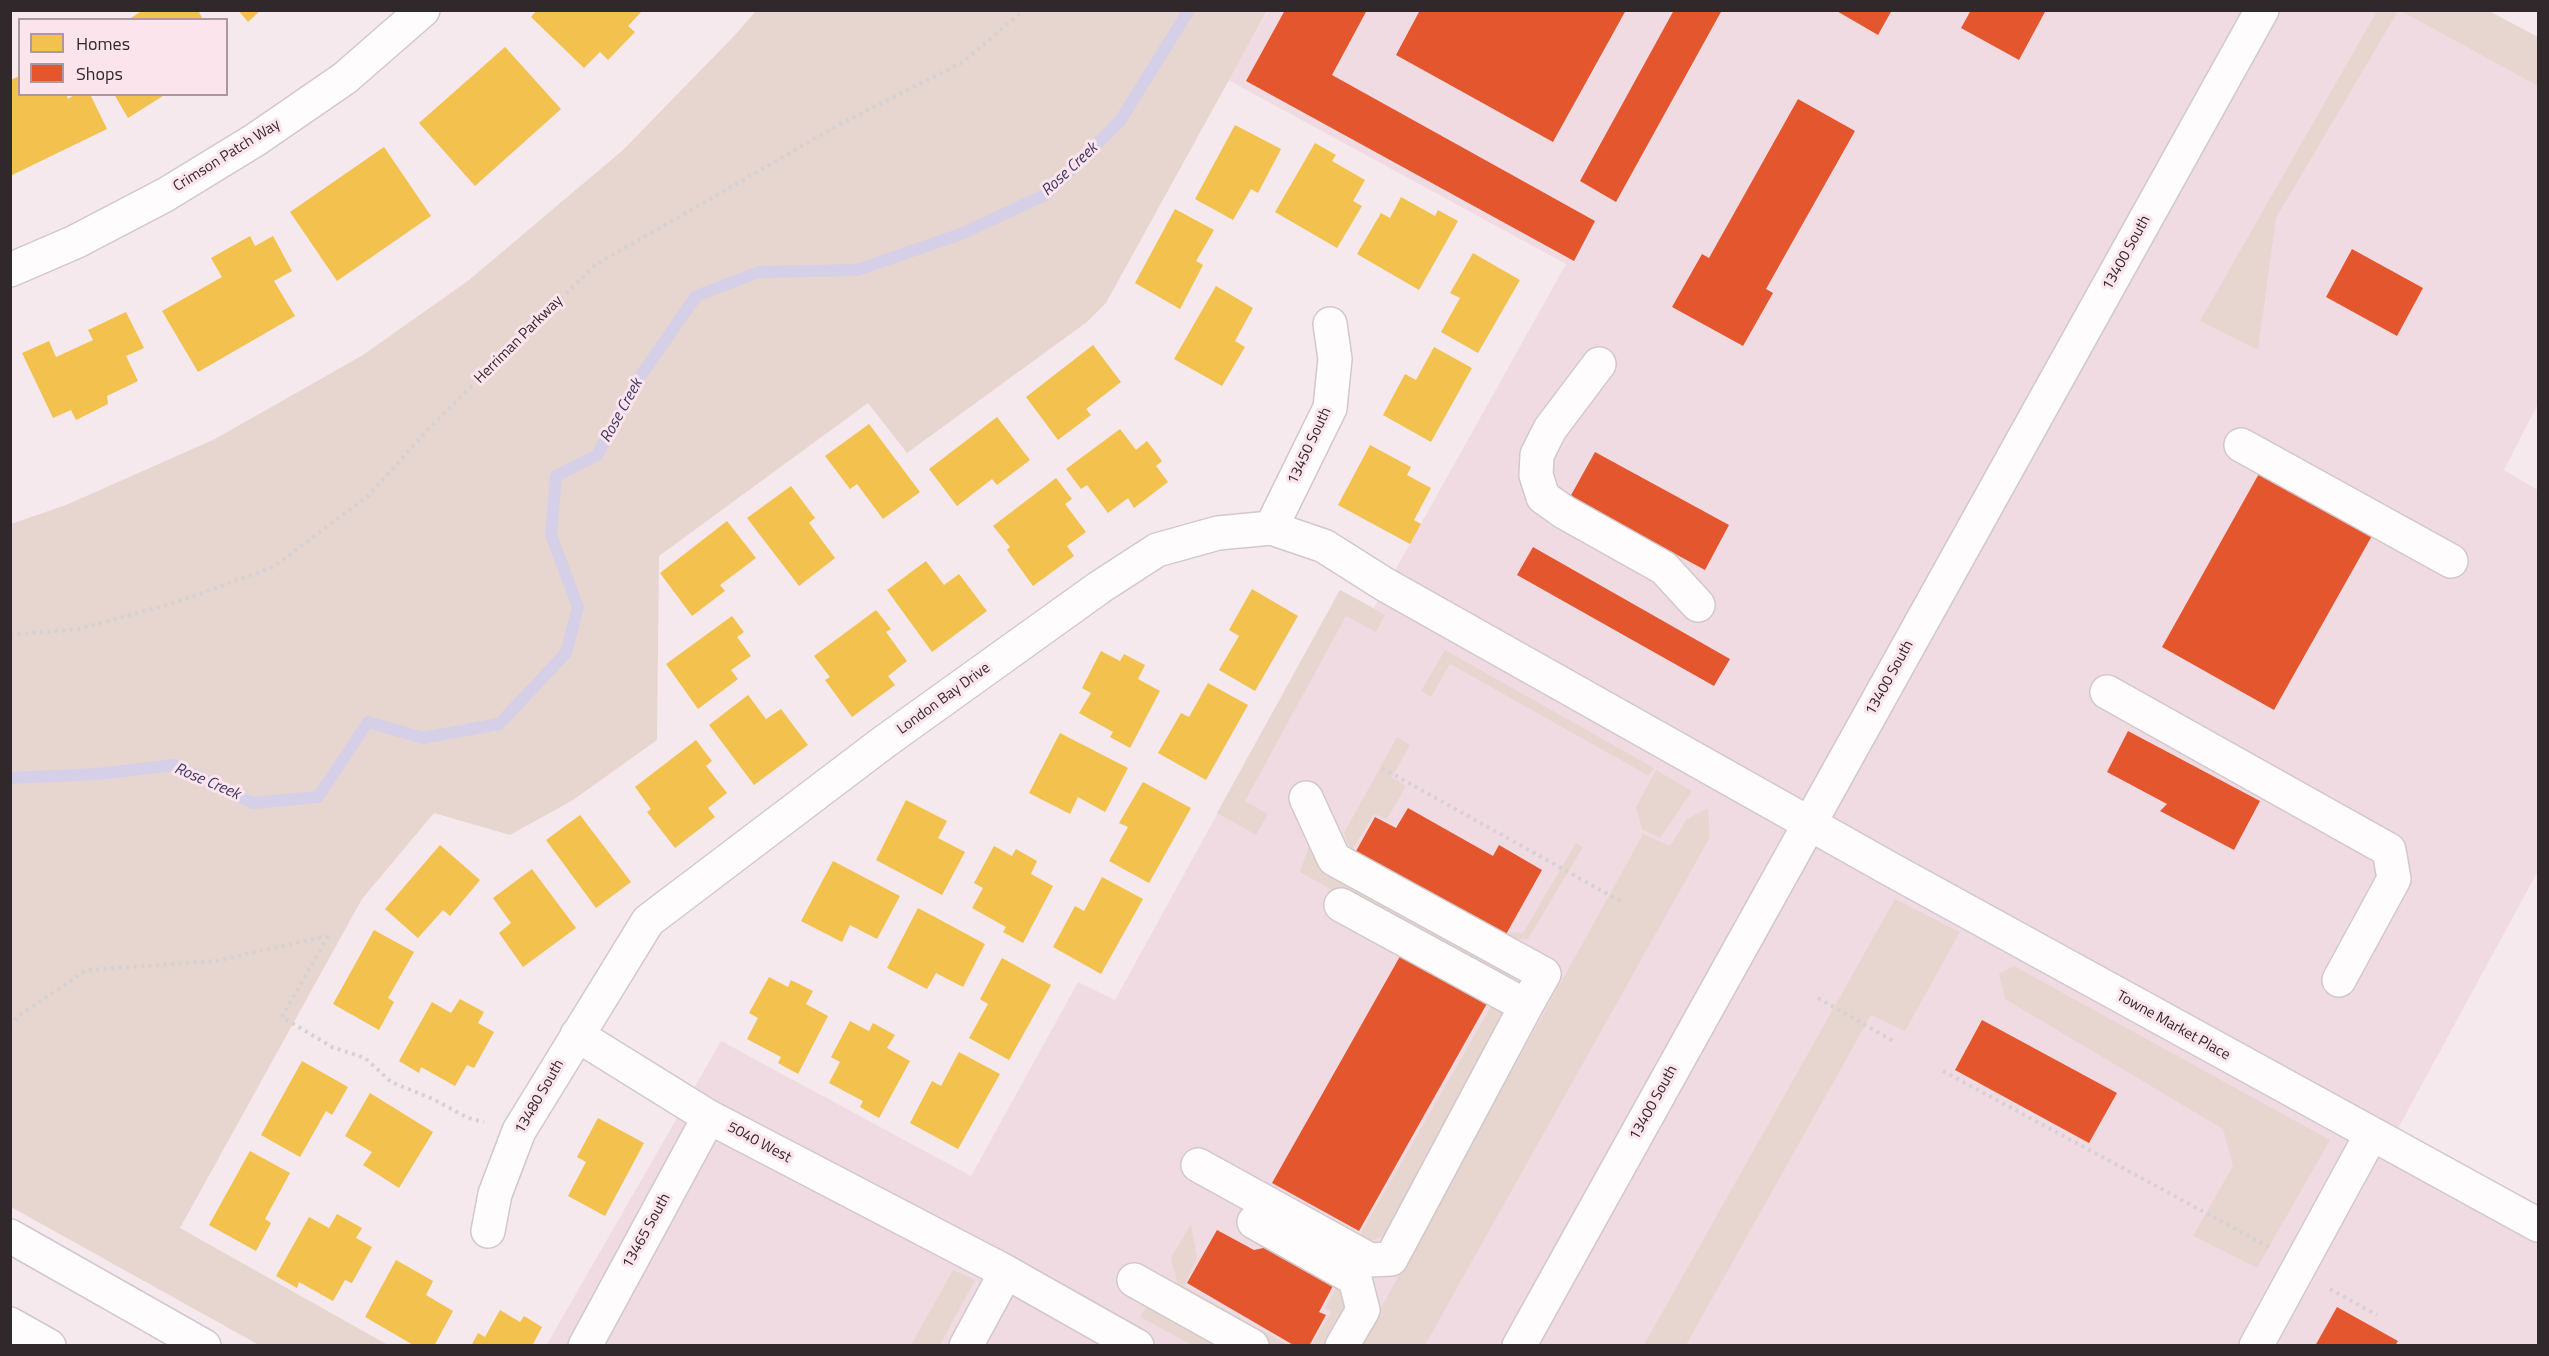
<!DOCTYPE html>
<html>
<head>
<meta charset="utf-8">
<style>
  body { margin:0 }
  #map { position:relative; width:2549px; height:1356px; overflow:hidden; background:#f6e9ed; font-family:"Titillium Web",sans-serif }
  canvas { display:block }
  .frame { position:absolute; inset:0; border:12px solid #31282c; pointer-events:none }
  .legend { position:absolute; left:18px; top:18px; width:210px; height:78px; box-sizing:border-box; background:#fbe4ec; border:2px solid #aa999f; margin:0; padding:8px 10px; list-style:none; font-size:18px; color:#31282c }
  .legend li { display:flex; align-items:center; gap:12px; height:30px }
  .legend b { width:30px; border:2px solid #aa999f }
</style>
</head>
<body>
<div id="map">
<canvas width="2549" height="1356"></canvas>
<div class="frame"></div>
<ul class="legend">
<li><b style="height:16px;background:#f2c14e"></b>Homes</li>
<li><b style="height:16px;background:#e4572e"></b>Shops</li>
</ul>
</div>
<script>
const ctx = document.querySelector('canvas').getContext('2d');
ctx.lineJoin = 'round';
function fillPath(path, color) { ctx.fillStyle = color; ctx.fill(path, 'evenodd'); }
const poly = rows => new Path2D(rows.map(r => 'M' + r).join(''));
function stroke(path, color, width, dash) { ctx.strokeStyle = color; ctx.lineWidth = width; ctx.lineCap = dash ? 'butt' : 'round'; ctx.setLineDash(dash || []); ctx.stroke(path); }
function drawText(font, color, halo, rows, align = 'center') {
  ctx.font = font + ' "Titillium Web",sans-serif'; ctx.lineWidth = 6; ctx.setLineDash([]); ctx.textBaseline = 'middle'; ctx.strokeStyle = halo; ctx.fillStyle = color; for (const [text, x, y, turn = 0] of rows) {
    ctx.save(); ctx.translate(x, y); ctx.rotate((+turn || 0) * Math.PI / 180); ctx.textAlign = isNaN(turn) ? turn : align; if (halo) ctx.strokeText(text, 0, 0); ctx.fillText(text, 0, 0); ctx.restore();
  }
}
fillPath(poly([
  [2464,10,2538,49,2538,404,2504,470,2538,490,2538,871,2383,1156,2538,1244,2538,1345,546,1346,721,1041,971,1176,1078,982,1115,1000,1340,590,1374,608,1566,264,1228,80,1268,11]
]), '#f1dbe3');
fillPath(poly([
  [756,11,1267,11,1106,303,1087,322,907,453,868,403,659,556,657,740,573,800,510,835,434,813,362,899,180,1228,388,1345,259,1345,11,1207,11,524,66,505,215,439,363,355,469,280,623,150,735,35],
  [2377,11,2398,11,2276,218,2258,350,2200,321],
  [2401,11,2489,11,2538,37,2538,86],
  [1340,590,1385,615,1376,632,1346,616,1245,801,1268,814,1256,835,1217,813],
  [1445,650,1654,768,1649,776,1450,664,1431,697,1421,691],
  [1397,737,1410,745,1392,777,1406,786,1387,819,1374,814,1351,852,1344,833],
  [1656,770,1692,791,1660,838,1642,829,1636,807],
  [1708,808,1710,837,1425,1345,1360,1346,1643,834,1670,846,1687,819],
  [1576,843,1583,847,1528,939,1507,939,1510,932,1523,933],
  [1309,846,1324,865,1518,972,1516,977,1502,985,1300,872],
  [1895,899,1960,932,1905,1031,1871,1015,1686,1345,1644,1345],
  [2014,966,2330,1140,2257,1268,2193,1236,2233,1166,2223,1129,2005,999,1999,974],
  [1494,1001,1508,1018,1396,1232,1371,1241,1359,1236],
  [1191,1224,1197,1258,1184,1286,1288,1345,1272,1345,1180,1294,1171,1258],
  [953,1270,975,1280,940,1345,911,1345],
  [1339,1282,1352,1304,1333,1345,1311,1346,1331,1312,1325,1308],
  [1150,1301,1229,1345,1192,1345,1140,1317]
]), '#e6d6cf');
fillPath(poly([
  [143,10,198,10,203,20,128,20],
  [238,10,261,10,248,22],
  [537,10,643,10,628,26,635,32,608,60,600,52,584,68,531,17],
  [505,47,561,109,475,186,419,123],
  [20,76,20,94,66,94,68,99,76,94,90,94,107,129,10,176,10,80],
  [114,94,166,94,128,118],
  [1235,125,1281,149,1258,193,1251,189,1233,220,1195,199],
  [1315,143,1336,155,1332,161,1365,180,1353,201,1362,206,1337,248,1275,212],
  [384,147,431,216,337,281,290,212],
  [1401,197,1435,216,1438,210,1458,221,1419,290,1357,254,1381,213,1390,218],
  [1175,209,1214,230,1196,261,1203,265,1180,309,1135,283],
  [250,236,255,246,273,236,292,271,274,281,295,316,198,372,162,311,222,277,211,258],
  [1473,253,1520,280,1478,353,1441,332,1460,298,1450,293],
  [1216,286,1253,308,1235,341,1245,347,1222,386,1174,359],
  [126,312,144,348,126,356,138,381,107,396,108,404,76,420,71,410,53,418,22,353,49,341,56,357,93,340,88,330],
  [1093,345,1121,382,1086,409,1091,415,1058,440,1026,397],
  [1434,347,1472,368,1431,442,1383,415,1405,374,1416,380],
  [997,417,1030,460,997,485,992,479,957,506,929,469],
  [869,424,920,492,883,519,857,484,850,489,825,456],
  [1120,429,1136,450,1147,441,1162,461,1156,466,1168,482,1134,508,1128,498,1108,513,1087,485,1081,489,1066,469],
  [1370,445,1411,467,1407,475,1431,488,1414,520,1421,524,1410,544,1338,505],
  [1056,478,1072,499,1065,504,1086,532,1067,546,1074,556,1033,586,1007,550,1010,547,993,526],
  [791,486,815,518,809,523,835,558,799,586,747,518],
  [727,521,756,558,720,585,725,591,692,616,660,573],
  [926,561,944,585,959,574,987,611,932,652,887,590],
  [1252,589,1298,616,1255,691,1219,670,1239,636,1229,630],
  [876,610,891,629,886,632,907,661,888,676,895,685,852,717,825,680,830,677,814,656],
  [732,616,744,632,737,637,751,656,731,670,738,679,698,709,666,664],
  [1101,651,1120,661,1124,654,1145,665,1138,679,1160,691,1130,748,1110,737,1113,732,1079,713,1091,693,1082,688],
  [1208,683,1248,705,1206,780,1158,753,1181,713,1189,717],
  [748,695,766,719,781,709,808,745,754,785,709,725],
  [1060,733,1128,768,1105,812,1078,797,1070,814,1029,793],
  [696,740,712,761,706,766,727,793,708,808,715,817,675,848,647,812,651,809,635,787],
  [1143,782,1191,808,1149,883,1109,861,1128,827,1119,823],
  [906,800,947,821,938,838,965,852,942,895,876,860],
  [580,815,631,882,596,908,546,840],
  [440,845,480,880,450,916,443,910,418,938,385,909],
  [994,846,1012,856,1016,849,1037,861,1031,874,1053,886,1023,943,1003,932,1006,927,972,908,983,888,974,883],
  [833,861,900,896,877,939,850,925,842,942,801,921],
  [532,869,576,928,523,967,499,933,511,923,493,898],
  [1102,877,1143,899,1101,974,1053,947,1075,906,1084,911],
  [918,908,985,944,963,987,936,973,927,989,887,968],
  [374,930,414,952,388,998,394,1002,379,1030,333,1004],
  [1002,958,1051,985,1009,1060,969,1038,988,1004,980,999],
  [769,977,788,987,791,980,813,991,806,1004,828,1016,798,1074,778,1063,781,1057,747,1039,758,1018,749,1013],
  [460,999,484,1012,478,1023,494,1032,474,1068,467,1065,455,1086,421,1067,419,1073,399,1061,432,1002,451,1013],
  [850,1021,869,1031,873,1023,895,1035,887,1048,910,1061,879,1118,860,1107,863,1101,829,1083,840,1062,831,1057],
  [959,1052,1000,1074,958,1149,910,1123,932,1081,941,1086],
  [302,1061,348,1087,332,1115,326,1111,300,1157,261,1135],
  [370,1093,433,1132,399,1188,363,1165,372,1152,345,1136],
  [598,1118,644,1143,605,1216,568,1196,586,1162,577,1157],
  [250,1151,290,1173,265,1219,271,1223,256,1251,209,1225],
  [337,1214,362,1228,356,1238,372,1247,352,1283,345,1280,333,1301,299,1282,297,1288,276,1276,309,1217,329,1228],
  [396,1260,433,1281,426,1295,453,1311,434,1346,415,1346,365,1317],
  [500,1310,520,1322,524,1316,542,1327,532,1346,471,1346,478,1333,485,1337]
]), '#f2c14e');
fillPath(poly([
  [1285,10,1367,10,1332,75,1595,221,1574,261,1246,81],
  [1420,10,1626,10,1553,142,1396,55],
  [1674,10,1722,10,1616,202,1580,181],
  [1835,10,1892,10,1878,35],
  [1971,10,2046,10,2019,60,1961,28],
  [1798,99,1855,131,1766,289,1773,293,1743,346,1672,307,1702,254,1709,258],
  [2352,249,2423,288,2397,336,2326,297],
  [1595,452,1729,525,1705,570,1570,497],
  [2261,470,2373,534,2274,710,2162,647],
  [1533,547,1730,659,1714,686,1517,575],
  [2128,731,2260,801,2234,850,2160,811,2167,804,2107,772],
  [1408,808,1493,856,1499,845,1542,870,1504,938,1355,853,1375,817,1396,828],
  [1403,951,1489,1000,1359,1231,1272,1183],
  [1982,1020,2117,1093,2089,1143,1955,1070],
  [1217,1230,1254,1250,1268,1247,1334,1284,1319,1312,1326,1315,1309,1346,1295,1346,1187,1283],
  [2337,1307,2398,1341,2395,1346,2315,1346]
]), '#e4572e');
stroke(poly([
  [10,778,98,774,174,765,253,803,318,797,368,722,423,738,499,724,566,653,578,607,551,535,556,476,597,455,640,377,696,296,759,272,857,270,961,234,1047,194,1120,121,1189,10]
]), '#d5d0e7', 12);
const minor = poly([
  [10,270,75,242,165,195,255,140,345,78,423,10],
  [1599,364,1550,429,1537,455,1536,475,1543,497,1564,512,1664,568,1698,605],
  [2241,445,2451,561],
  [1271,528,1330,408,1335,359,1330,324],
  [2107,692,2389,850,2394,879,2339,980],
  [1306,798,1334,859,1544,974,1526,1006],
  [577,1035,709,1117,1006,1272,1137,1346],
  [1198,1165,1370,1260,1391,1259,1526,1006,1341,905],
  [1254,1222,1355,1279,1363,1310,1342,1346],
  [488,1231,495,1194,519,1131,648,921,884,742,1100,587,1157,550,1218,533,1271,528,1324,546,1384,584,1890,869,2538,1225],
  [10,1236,204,1346],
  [1134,1280,1252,1346],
  [10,1324,49,1346],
  [585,1346,709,1117],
  [966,1346,1006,1272],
  [2256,1346,2371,1135]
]);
const major = poly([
  [1519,1346,2262,10]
]);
stroke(minor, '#d2c8cb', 36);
stroke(major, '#d2c8cb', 36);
stroke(poly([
  [10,635,79,629,177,602,273,567,368,496,433,424,595,265,844,122,963,62,1024,10],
  [1382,768,1622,902],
  [328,936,282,1017,332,1047,365,1058,391,1082,433,1099,468,1118,484,1122],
  [1818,998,1895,1042],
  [10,1026,18,1016,87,970,216,961,327,936],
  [1943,1071,2269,1247],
  [2330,1289,2377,1315]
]), '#d6d2d4', 4, [3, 4.5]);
stroke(minor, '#fefcfc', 33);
stroke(major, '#fefcfc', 33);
drawText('15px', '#31282c', '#fbe4ec', [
  ["Crimson Patch Way",227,156,-32],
  ["13400 South",2127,253,-61],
  ["Herriman Parkway",519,340,-45],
  ["13450 South",1310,446,-65],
  ["13400 South",1890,678,-61],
  ["London Bay Drive",944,699,-36],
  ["Towne Market Place",2173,1026,29],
  ["13480 South",540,1097,-60],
  ["13400 South",1654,1103,-61],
  ["5040 West",759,1143,28],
  ["13465 South",647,1231,-61]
]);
drawText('italic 16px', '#3d3763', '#fbe4ec', [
  ["Rose Creek",1070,170,-43],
  ["Rose Creek",622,411,-61],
  ["Rose Creek",207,782,23]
]);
</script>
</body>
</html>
